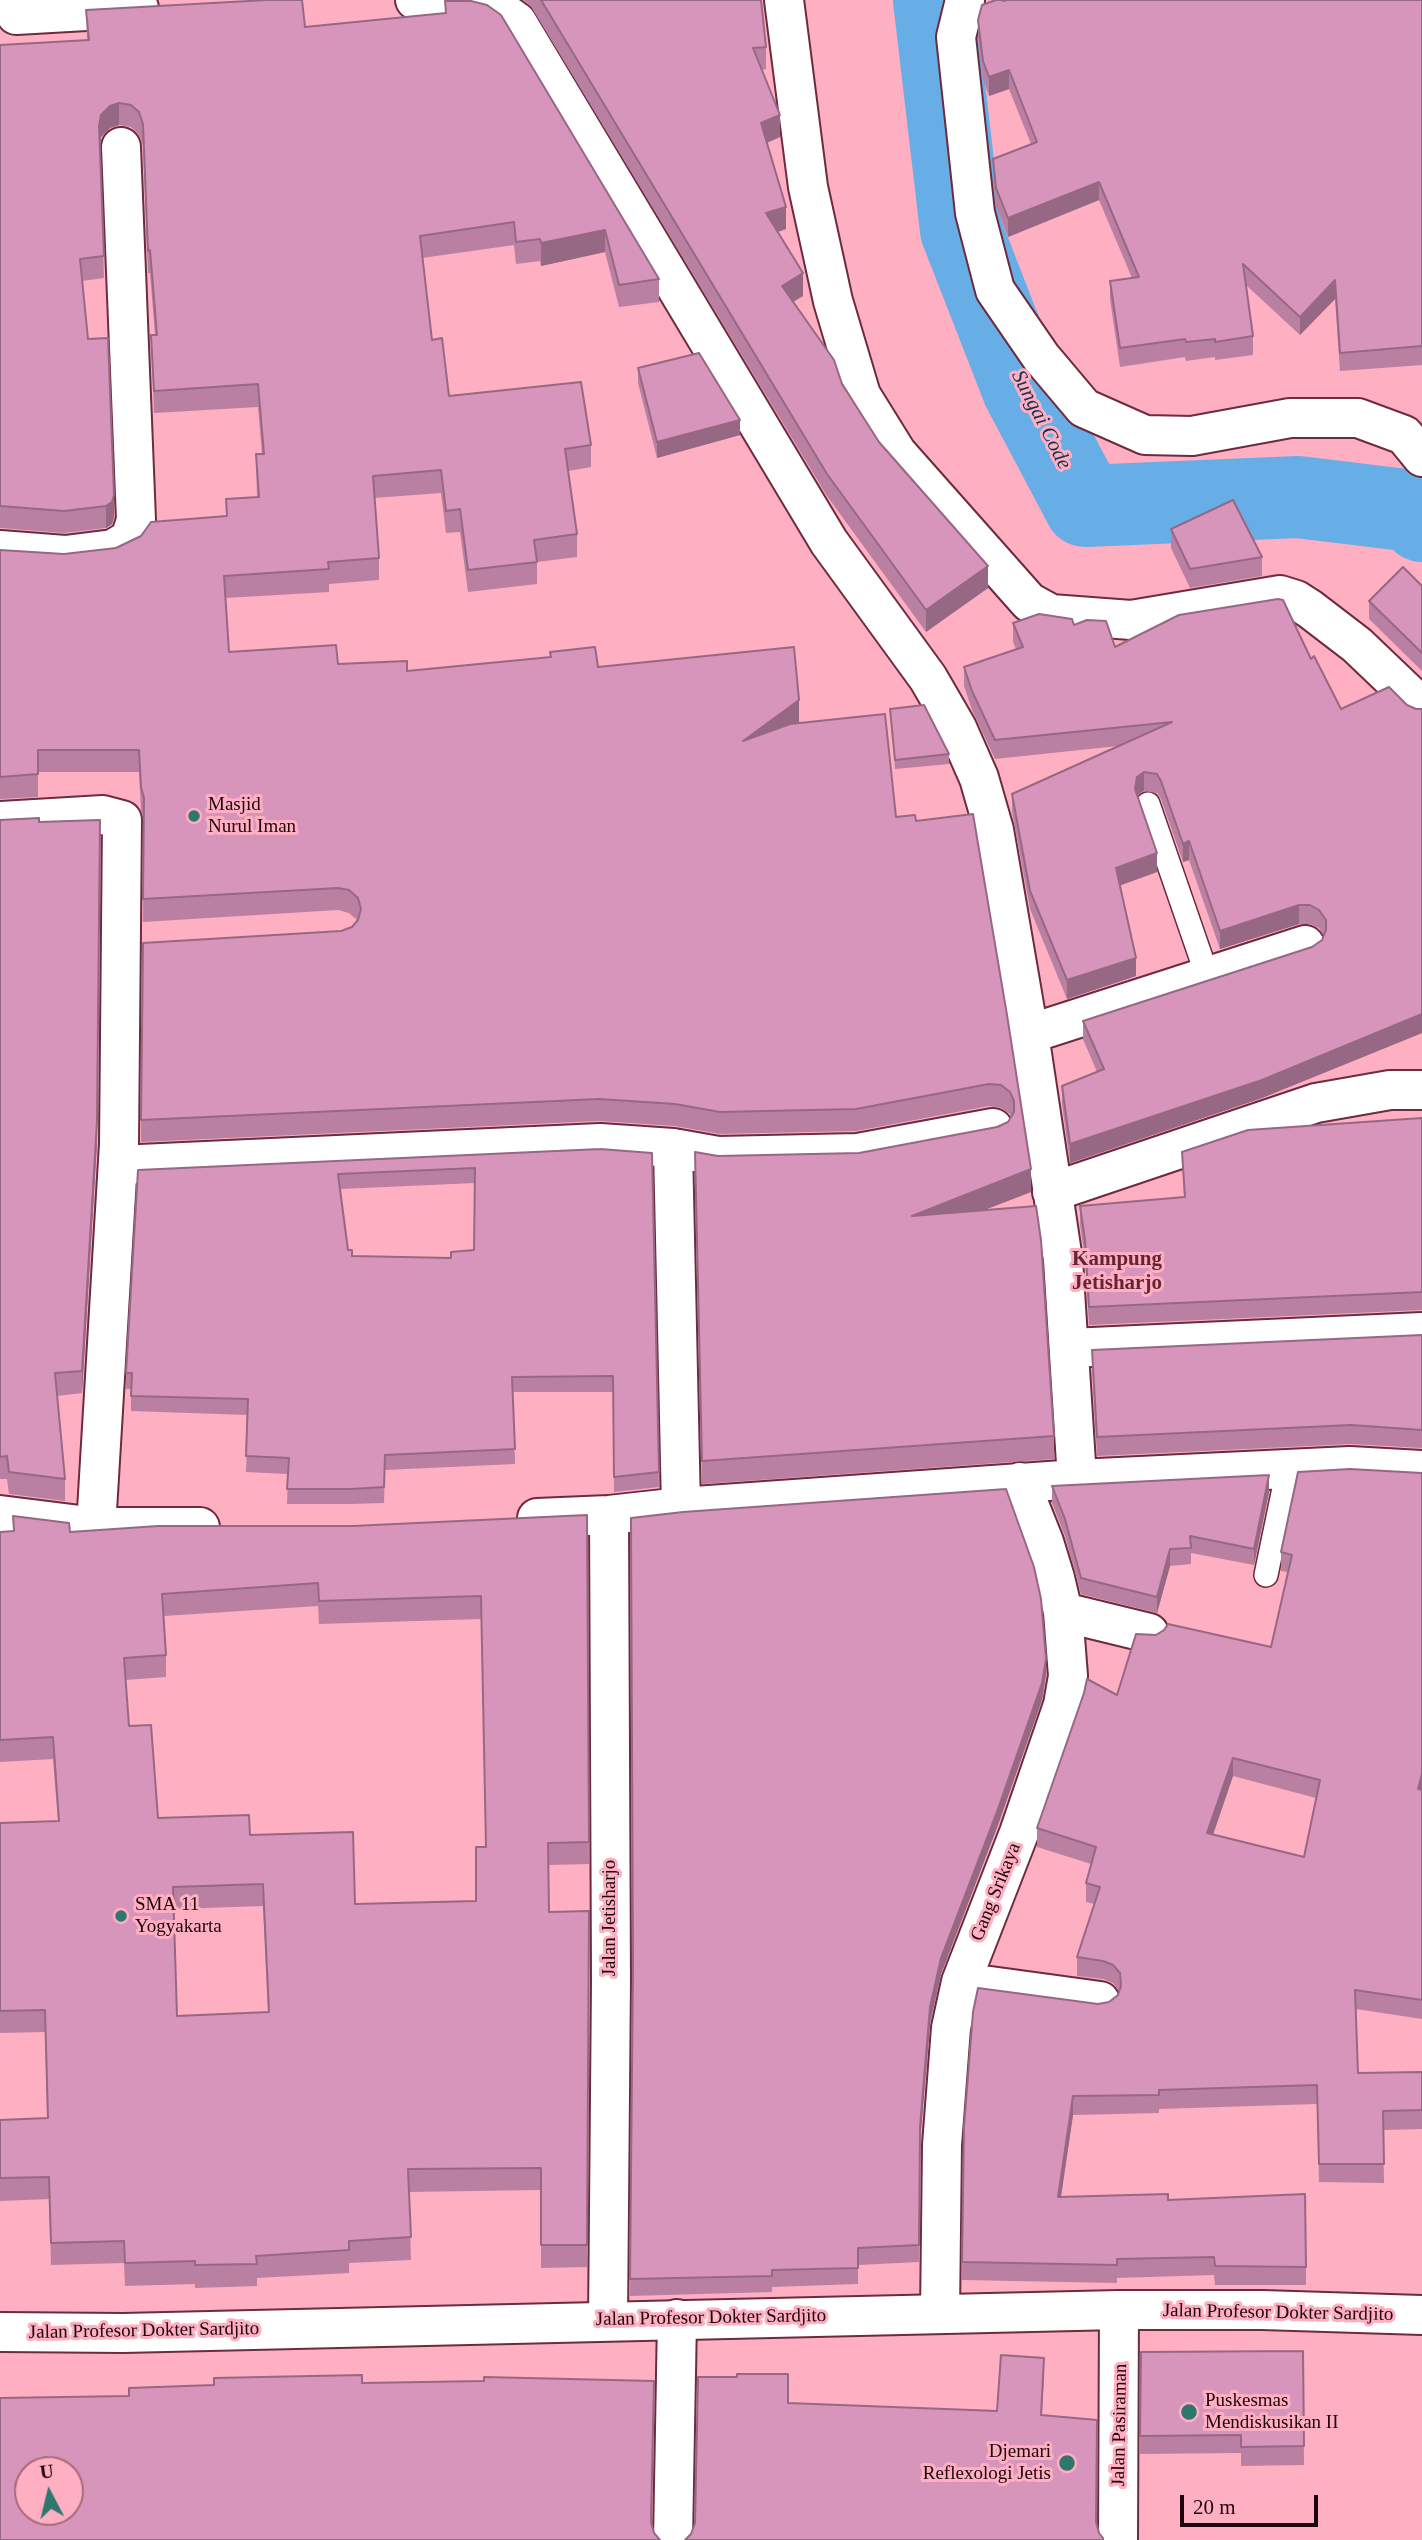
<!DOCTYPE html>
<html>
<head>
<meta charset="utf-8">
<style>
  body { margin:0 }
  #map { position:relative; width:1422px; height:2540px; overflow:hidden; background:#feafc1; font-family:Georgia,serif }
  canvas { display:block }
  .north { position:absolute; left:14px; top:2456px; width:70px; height:70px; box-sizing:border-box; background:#feafc1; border:2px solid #a56b79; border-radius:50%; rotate:353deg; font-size:19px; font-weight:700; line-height:28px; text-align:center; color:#1f050d }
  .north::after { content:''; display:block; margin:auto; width:24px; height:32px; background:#2f766d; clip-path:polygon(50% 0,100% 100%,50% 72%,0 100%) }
  .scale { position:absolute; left:1180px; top:2495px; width:138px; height:32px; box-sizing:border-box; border:4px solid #1f050d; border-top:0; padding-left:9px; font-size:21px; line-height:24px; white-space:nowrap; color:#1f050d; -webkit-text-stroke:5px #feafc1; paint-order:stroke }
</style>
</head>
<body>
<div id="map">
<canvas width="1422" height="2540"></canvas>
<div class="north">U</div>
<div class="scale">20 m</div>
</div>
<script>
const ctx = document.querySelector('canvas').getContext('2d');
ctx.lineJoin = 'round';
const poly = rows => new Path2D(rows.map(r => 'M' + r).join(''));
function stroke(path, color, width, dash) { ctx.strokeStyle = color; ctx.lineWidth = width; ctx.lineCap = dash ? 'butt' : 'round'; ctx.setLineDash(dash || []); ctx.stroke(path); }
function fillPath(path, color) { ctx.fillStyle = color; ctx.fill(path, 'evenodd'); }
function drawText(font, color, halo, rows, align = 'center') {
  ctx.font = font + ' Georgia,serif'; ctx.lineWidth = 6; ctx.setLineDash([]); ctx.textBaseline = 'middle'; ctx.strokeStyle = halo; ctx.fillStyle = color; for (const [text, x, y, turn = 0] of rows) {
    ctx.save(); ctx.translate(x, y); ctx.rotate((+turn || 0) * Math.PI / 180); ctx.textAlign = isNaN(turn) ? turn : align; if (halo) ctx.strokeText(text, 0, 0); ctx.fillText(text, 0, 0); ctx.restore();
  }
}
stroke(poly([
  [934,0,961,230,1023,389,1085,506,1298,497,1413,511,1422,521]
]), '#68aee6', 82);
const service = poly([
  [1148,804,1207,975],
  [1266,1575,1288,1469]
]);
const minor = poly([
  [15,0,16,15,139,8],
  [415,0,474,2,496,7,517,22,829,542,928,678,957,728,979,778,994,830,1029,1034,1063,1260,1077,1479],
  [784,0,808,187,833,301,861,395,897,453,1029,602,1051,614,1131,620,1280,595,1296,600,1310,609,1357,645,1422,707],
  [965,0,956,37,975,213,995,290,1041,357,1084,408,1145,435,1192,436,1290,418,1358,418,1404,435,1422,457],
  [0,550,65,555,113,549,130,539,136,520,121,147],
  [0,821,103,815,122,820,119,1144,96,1527],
  [1029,1034,1305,945],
  [118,1165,600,1143,673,1148],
  [1052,1192,1316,1103,1390,1090,1422,1090],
  [1070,1348,1422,1332],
  [681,1507,673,1148,718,1156,858,1153,993,1128],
  [0,1515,96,1527,200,1527],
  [537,1518,609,1515,681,1507,1077,1479,1350,1466,1422,1470],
  [1063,1612,1149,1633],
  [961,1982,1100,2001],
  [940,2313,942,2145,951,2028,961,1982,1019,1833,1063,1705,1068,1676,1063,1612,1055,1578,1044,1542,1020,1482],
  [608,2321,611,1980,609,1515],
  [673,2540,677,2319],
  [1118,2540,1119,2310]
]);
const tertiary = poly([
  [0,2332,123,2333,1119,2310,1262,2310,1422,2315]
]);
stroke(service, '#6c2b3e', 26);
stroke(minor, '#6c2b3e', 42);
stroke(tertiary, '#6c2b3e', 42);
stroke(service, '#fff', 23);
stroke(minor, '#fff', 38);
stroke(tertiary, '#fff', 38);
fillPath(poly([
  [523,0,761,0,766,47,766,69,762,70,780,137,767,143,786,229,777,232,803,296,793,302,879,442,988,588,926,632,827,496,530,5],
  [1422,0,1422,365,1340,371,1335,299,1300,335,1246,285,1253,336,1253,355,1215,360,1215,357,1186,361,1185,357,1120,367,1110,299,1110,281,1132,278,1099,200,1008,237,996,206,993,178,993,159,1031,144,1009,89,989,96,983,79,978,38,978,20,1003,1],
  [445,1,659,279,659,302,619,307,605,252,541,266,540,261,516,264,514,245,422,258,432,340,449,396,591,445,591,467,568,471,577,534,577,557,537,562,537,584,468,592,460,532,446,533,441,493,374,498,379,558,379,580,329,584,329,592,225,598,229,652,407,671,598,667,799,722,797,723,896,817,916,821,973,814,1031,1192,984,1210,1054,1436,1054,1459,702,1484,695,1174,718,1156,859,1153,997,1127,1008,1122,1011,1117,1010,1114,1001,1108,989,1106,856,1131,720,1134,675,1126,599,1121,141,1142,143,943,341,931,352,927,358,921,349,913,338,910,143,922,144,819,141,810,139,772,38,772,38,797,0,799,0,550,64,554,116,548,226,516,226,499,257,497,256,454,262,454,258,407,154,413,151,335,155,335,150,273,148,273,143,146,139,135,131,127,119,125,110,128,101,137,100,144,104,278,82,281,88,339,114,517,112,524,106,528,64,533,0,528,0,45,87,40,86,10,305,27,445,14],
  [638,368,740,435,657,458,638,383],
  [1171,529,1262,557,1262,576,1190,588,1171,548],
  [1422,586,1422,671,1369,619,1369,601],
  [1013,623,1074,625,1115,647,1311,659,1341,709,1407,705,1416,709,1422,709,1422,1033,1262,1098,1070,1163,1062,1104,1062,1086,1097,1072,1083,1039,1083,1021,1312,947,1322,940,1324,936,1319,928,1310,924,1299,924,1220,949,1189,860,1183,862,1161,799,1157,793,1144,791,1137,795,1157,872,1120,885,1136,976,1067,999,1030,909,1012,812,1012,794,1118,746,995,759,972,710,964,686,964,667,1016,649,1013,642],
  [890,709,949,754,949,764,895,769],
  [0,820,97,1143,82,1393,57,1396,65,1479,65,1501,9,1494,7,1479,0,1479],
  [1422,1118,1422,1310,1089,1325,1085,1258,1080,1225,1080,1206,1184,1197,1182,1152],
  [652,1153,659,1487,614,1492,613,1392,513,1392,515,1464,385,1470,384,1503,351,1504,287,1504,288,1474,246,1472,248,1415,131,1411,131,1389,126,1389,126,1373,138,1170],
  [475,1183,474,1250,451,1258,352,1256,348,1250,340,1189],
  [1422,1335,1422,1448,1351,1444,1097,1456,1092,1369,1092,1350],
  [1422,1473,1422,2019,1356,2009,1358,2073,1422,2072,1422,2129,1383,2130,1384,2183,1319,2182,1317,2104,1159,2109,1159,2113,1073,2115,1061,2197,1168,2200,1306,2267,1306,2285,1215,2285,1214,2275,1117,2278,1117,2283,962,2280,964,2127,1098,2004,1109,2002,1118,1995,1119,1991,1113,1983,1103,1979,1077,1976,1077,1957,1094,1904,1086,1902,1086,1883,1091,1864,1037,1847,1037,1828,1117,1695,1271,1647,1288,1572,1281,1571,1281,1552],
  [1233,1776,1316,1798,1304,1857,1213,1835],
  [1052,1486,1269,1492,1254,1565,1191,1553,1191,1564,1170,1566,1157,1613,1081,1594,1065,1536,1052,1503],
  [587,1515,589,1864,548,1865,549,1912,589,1911,587,2267,541,2268,541,2190,409,2192,411,2260,349,2263,349,2273,257,2278,257,2286,195,2288,195,2284,125,2286,124,2263,51,2265,49,2199,0,2201,0,2120,47,2118,45,2032,0,2033,0,1823,58,1821,53,1759,0,1762,0,1532,13,1531,13,1516,70,1532,353,1526],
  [318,1606,319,1624,481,1619,486,1847,476,1901,355,1904,250,1835,158,1818,129,1726,125,1680,166,1677,166,1655,164,1616],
  [263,1906,268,2012,177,2016,174,1909],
  [1046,1675,1042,1700,998,1825,941,1974,930,2023,920,2143,919,2262,858,2265,858,2284,772,2287,772,2292,630,2296,633,1969],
  [1303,2351,1304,2465,1241,2466,1241,2453,1140,2454,1141,2352]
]), '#ba80a1');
fillPath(poly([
  [1009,70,1009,89,989,96,989,77],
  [119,103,119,125,110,128,101,137,99,148,99,126,101,115,110,106],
  [780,115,780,137,761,145,761,123],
  [1099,182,1099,200,1008,237,1008,218],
  [786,207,786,229,766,236,766,213],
  [605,230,605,252,541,266,541,243],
  [803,273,803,296,782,308,782,286],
  [1335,280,1335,299,1300,335,1300,317],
  [740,420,740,435,657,458,657,442],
  [114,495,114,517,112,524,106,528,106,506],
  [988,566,988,588,926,632,926,610],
  [799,700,799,722,743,763,743,741],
  [1144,772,1144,791,1137,795,1135,789,1137,777],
  [100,820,97,1143,82,1393,82,1371],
  [1189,841,1189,860,1183,862,1183,844],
  [1157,853,1157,872,1116,887,1116,868],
  [1299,905,1299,924,1220,949,1220,931],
  [1136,958,1136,976,1067,999,1067,980],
  [1422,1014,1422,1033,1262,1098,1070,1163,1070,1144],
  [1031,1169,1031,1192,912,1238,912,1216],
  [1269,1475,1269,1492,1254,1565,1254,1549],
  [1170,1549,1170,1566,1157,1613,1157,1597],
  [1046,1659,1046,1675,1042,1700,998,1825,941,1974,930,2023,920,2143,919,2262,920,2127,930,2007,941,1958],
  [1233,1758,1233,1776,1207,1852,1207,1833],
  [1422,1774,1422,1792,1418,1789],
  [1073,2096,1073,2115,1058,2216,1058,2197],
  [1044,2358,1044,2375,1041,2432,1041,2415]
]), '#976883');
const building = poly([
  [267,0,302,0,305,27,446,13,445,1,471,1,487,5,501,15,659,279,619,285,605,230,541,243,540,239,516,242,514,222,420,236,432,340,442,338,449,396,581,382,591,445,565,449,577,534,534,540,537,562,468,570,460,509,446,511,441,470,373,476,379,558,328,562,329,569,224,576,229,652,336,645,338,664,407,661,407,671,551,657,550,652,595,647,598,667,794,647,799,700,743,741,790,724,885,714,896,817,915,815,916,821,973,814,1007,1015,1031,1169,912,1216,1036,1206,1041,1240,1054,1436,702,1461,695,1152,718,1156,859,1153,997,1127,1008,1122,1014,1112,1014,1101,1010,1092,1001,1085,989,1084,856,1109,720,1112,675,1104,599,1099,141,1120,143,943,341,931,352,927,358,920,361,909,358,898,349,890,338,888,143,899,144,798,141,787,139,750,38,750,38,774,0,777,0,550,64,554,116,548,141,536,151,522,227,516,226,499,259,497,256,454,264,454,258,384,154,391,151,335,157,335,150,250,148,251,143,124,139,112,131,105,119,103,110,106,101,115,99,126,104,256,80,259,88,339,108,338,114,495,112,502,106,506,64,511,0,506,0,45,89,40,86,10,267,0],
  [541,0,761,0,766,47,753,48,780,115,761,123,786,207,766,213,803,273,782,286,834,360,842,384,879,442,988,566,926,610,827,474,541,0],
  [996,0,1003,0,1003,1,1008,0,1422,0,1422,346,1340,353,1335,280,1300,317,1243,264,1253,336,1215,342,1215,339,1186,342,1185,339,1120,348,1110,281,1139,277,1099,182,1008,218,996,188,993,159,1037,142,1009,70,989,77,983,61,978,20,982,5,996,0],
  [699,353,740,420,657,442,638,368,699,353],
  [1233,500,1262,557,1190,569,1171,529,1233,500],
  [1403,567,1422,586,1422,653,1369,601,1403,567],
  [1278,599,1283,600,1311,659,1314,656,1341,709,1389,687,1407,705,1416,709,1422,709,1422,1014,1262,1080,1070,1144,1062,1086,1104,1069,1083,1021,1312,947,1322,940,1326,930,1326,920,1319,910,1310,905,1299,905,1220,931,1189,841,1183,844,1161,781,1157,774,1144,772,1137,777,1135,789,1157,853,1116,868,1136,958,1067,980,1030,891,1012,794,1172,722,995,740,972,691,964,667,1023,647,1013,623,1039,614,1072,619,1074,625,1087,620,1106,621,1115,647,1179,615,1278,599],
  [924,705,949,754,895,760,890,709,924,705],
  [39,818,39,822,100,820,97,1121,82,1371,55,1373,65,1479,9,1472,7,1456,0,1457,0,820,39,818],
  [1422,1118,1422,1292,1089,1307,1085,1240,1080,1206,1185,1197,1182,1152,1248,1130,1422,1118],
  [600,1149,652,1153,659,1472,614,1477,613,1376,512,1377,515,1449,385,1455,384,1487,351,1489,287,1489,289,1458,246,1456,248,1399,131,1396,132,1373,126,1373,138,1170,600,1149],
  [475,1168,474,1250,451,1252,451,1258,352,1256,352,1250,348,1250,338,1174,475,1168],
  [1422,1335,1422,1430,1351,1425,1097,1437,1092,1350,1422,1335],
  [1350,1469,1422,1473,1422,1774,1418,1789,1422,1790,1422,2000,1355,1990,1358,2073,1422,2072,1422,2110,1383,2111,1384,2164,1319,2164,1317,2085,1159,2090,1159,2095,1073,2096,1058,2197,1168,2194,1168,2200,1305,2194,1306,2267,1215,2266,1214,2257,1117,2259,1117,2265,962,2262,964,2127,973,2012,978,1988,1098,2004,1109,2002,1118,1995,1121,1986,1120,1973,1113,1965,1103,1961,1077,1957,1100,1887,1086,1883,1096,1847,1037,1828,1084,1693,1087,1679,1117,1695,1136,1634,1156,1635,1164,1630,1168,1624,1271,1647,1292,1555,1281,1552,1298,1472,1350,1469],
  [1233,1758,1320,1780,1304,1857,1207,1833,1233,1758],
  [1269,1475,1254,1549,1190,1536,1191,1548,1170,1549,1157,1597,1081,1578,1065,1519,1052,1486,1269,1475],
  [1006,1489,1034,1567,1041,1599,1046,1659,1042,1683,998,1809,941,1958,930,2007,920,2127,919,2245,858,2248,858,2268,772,2270,772,2276,630,2279,633,1964,631,1518,683,1512,1006,1489],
  [587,1515,589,1842,548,1843,549,1912,589,1911,587,2245,541,2245,541,2168,408,2169,411,2237,349,2241,349,2250,256,2256,257,2264,195,2265,195,2261,125,2263,124,2241,51,2243,49,2177,0,2178,0,2120,48,2118,45,2010,0,2011,0,1823,59,1821,53,1737,0,1740,0,1532,14,1531,13,1516,69,1523,70,1532,158,1526,353,1526,587,1515],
  [318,1583,319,1601,481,1596,486,1847,476,1847,476,1901,355,1904,353,1832,250,1835,249,1815,158,1818,151,1725,129,1726,124,1658,166,1655,162,1594,318,1583],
  [263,1884,269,2012,177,2016,173,1887,263,1884],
  [1303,2351,1304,2446,1241,2447,1241,2435,1140,2436,1141,2352,1303,2351],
  [1001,2355,1044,2358,1041,2415,1097,2420,1096,2522,1099,2533,1103,2538,1103,2540,685,2540,691,2534,695,2523,698,2377,737,2377,737,2374,788,2374,788,2403,997,2411,1001,2355],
  [362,2375,362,2383,484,2381,484,2377,654,2381,651,2522,654,2533,660,2540,0,2540,0,2398,129,2396,129,2388,214,2385,214,2378,362,2375],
  [28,2470,70,2470,70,2512,28,2512,28,2470]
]);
fillPath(building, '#d895bb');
stroke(building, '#976883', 2);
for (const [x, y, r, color] of [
  [194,816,7,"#2f766d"],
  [121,1916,7,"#2f766d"],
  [1189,2412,9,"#2f766d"],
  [1067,2463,9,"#2f766d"]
]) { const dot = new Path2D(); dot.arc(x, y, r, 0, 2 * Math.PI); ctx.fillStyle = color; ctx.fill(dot); stroke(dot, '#feafc1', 2.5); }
drawText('19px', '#1f050d', '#feafc1', [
  ["Masjid",208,805],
  ["Nurul Iman",208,827],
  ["SMA 11",135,1905],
  ["Yogyakarta",135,1927],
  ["Puskesmas",1205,2401],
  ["Mendiskusikan II",1205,2423],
  ["Djemari",1051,2452,"right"],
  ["Reflexologi Jetis",1051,2474,"right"]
], 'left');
drawText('19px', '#1f050d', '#feafc1', [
  ["Gang Srikaya",996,1892,-68],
  ["Jalan Jetisharjo",610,1918,-90],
  ["Jalan Profesor Dokter Sardjito",1278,2313,1],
  ["Jalan Profesor Dokter Sardjito",711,2318,-1],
  ["Jalan Profesor Dokter Sardjito",144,2331,-1],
  ["Jalan Pasiraman",1120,2425,-89]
]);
drawText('italic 21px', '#133249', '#feafc1', [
  ["Sungai Code",1041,420,63]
]);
drawText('bold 21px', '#642437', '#feafc1', [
  ["Kampung",1117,1260],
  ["Jetisharjo",1117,1284]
]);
</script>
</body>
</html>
